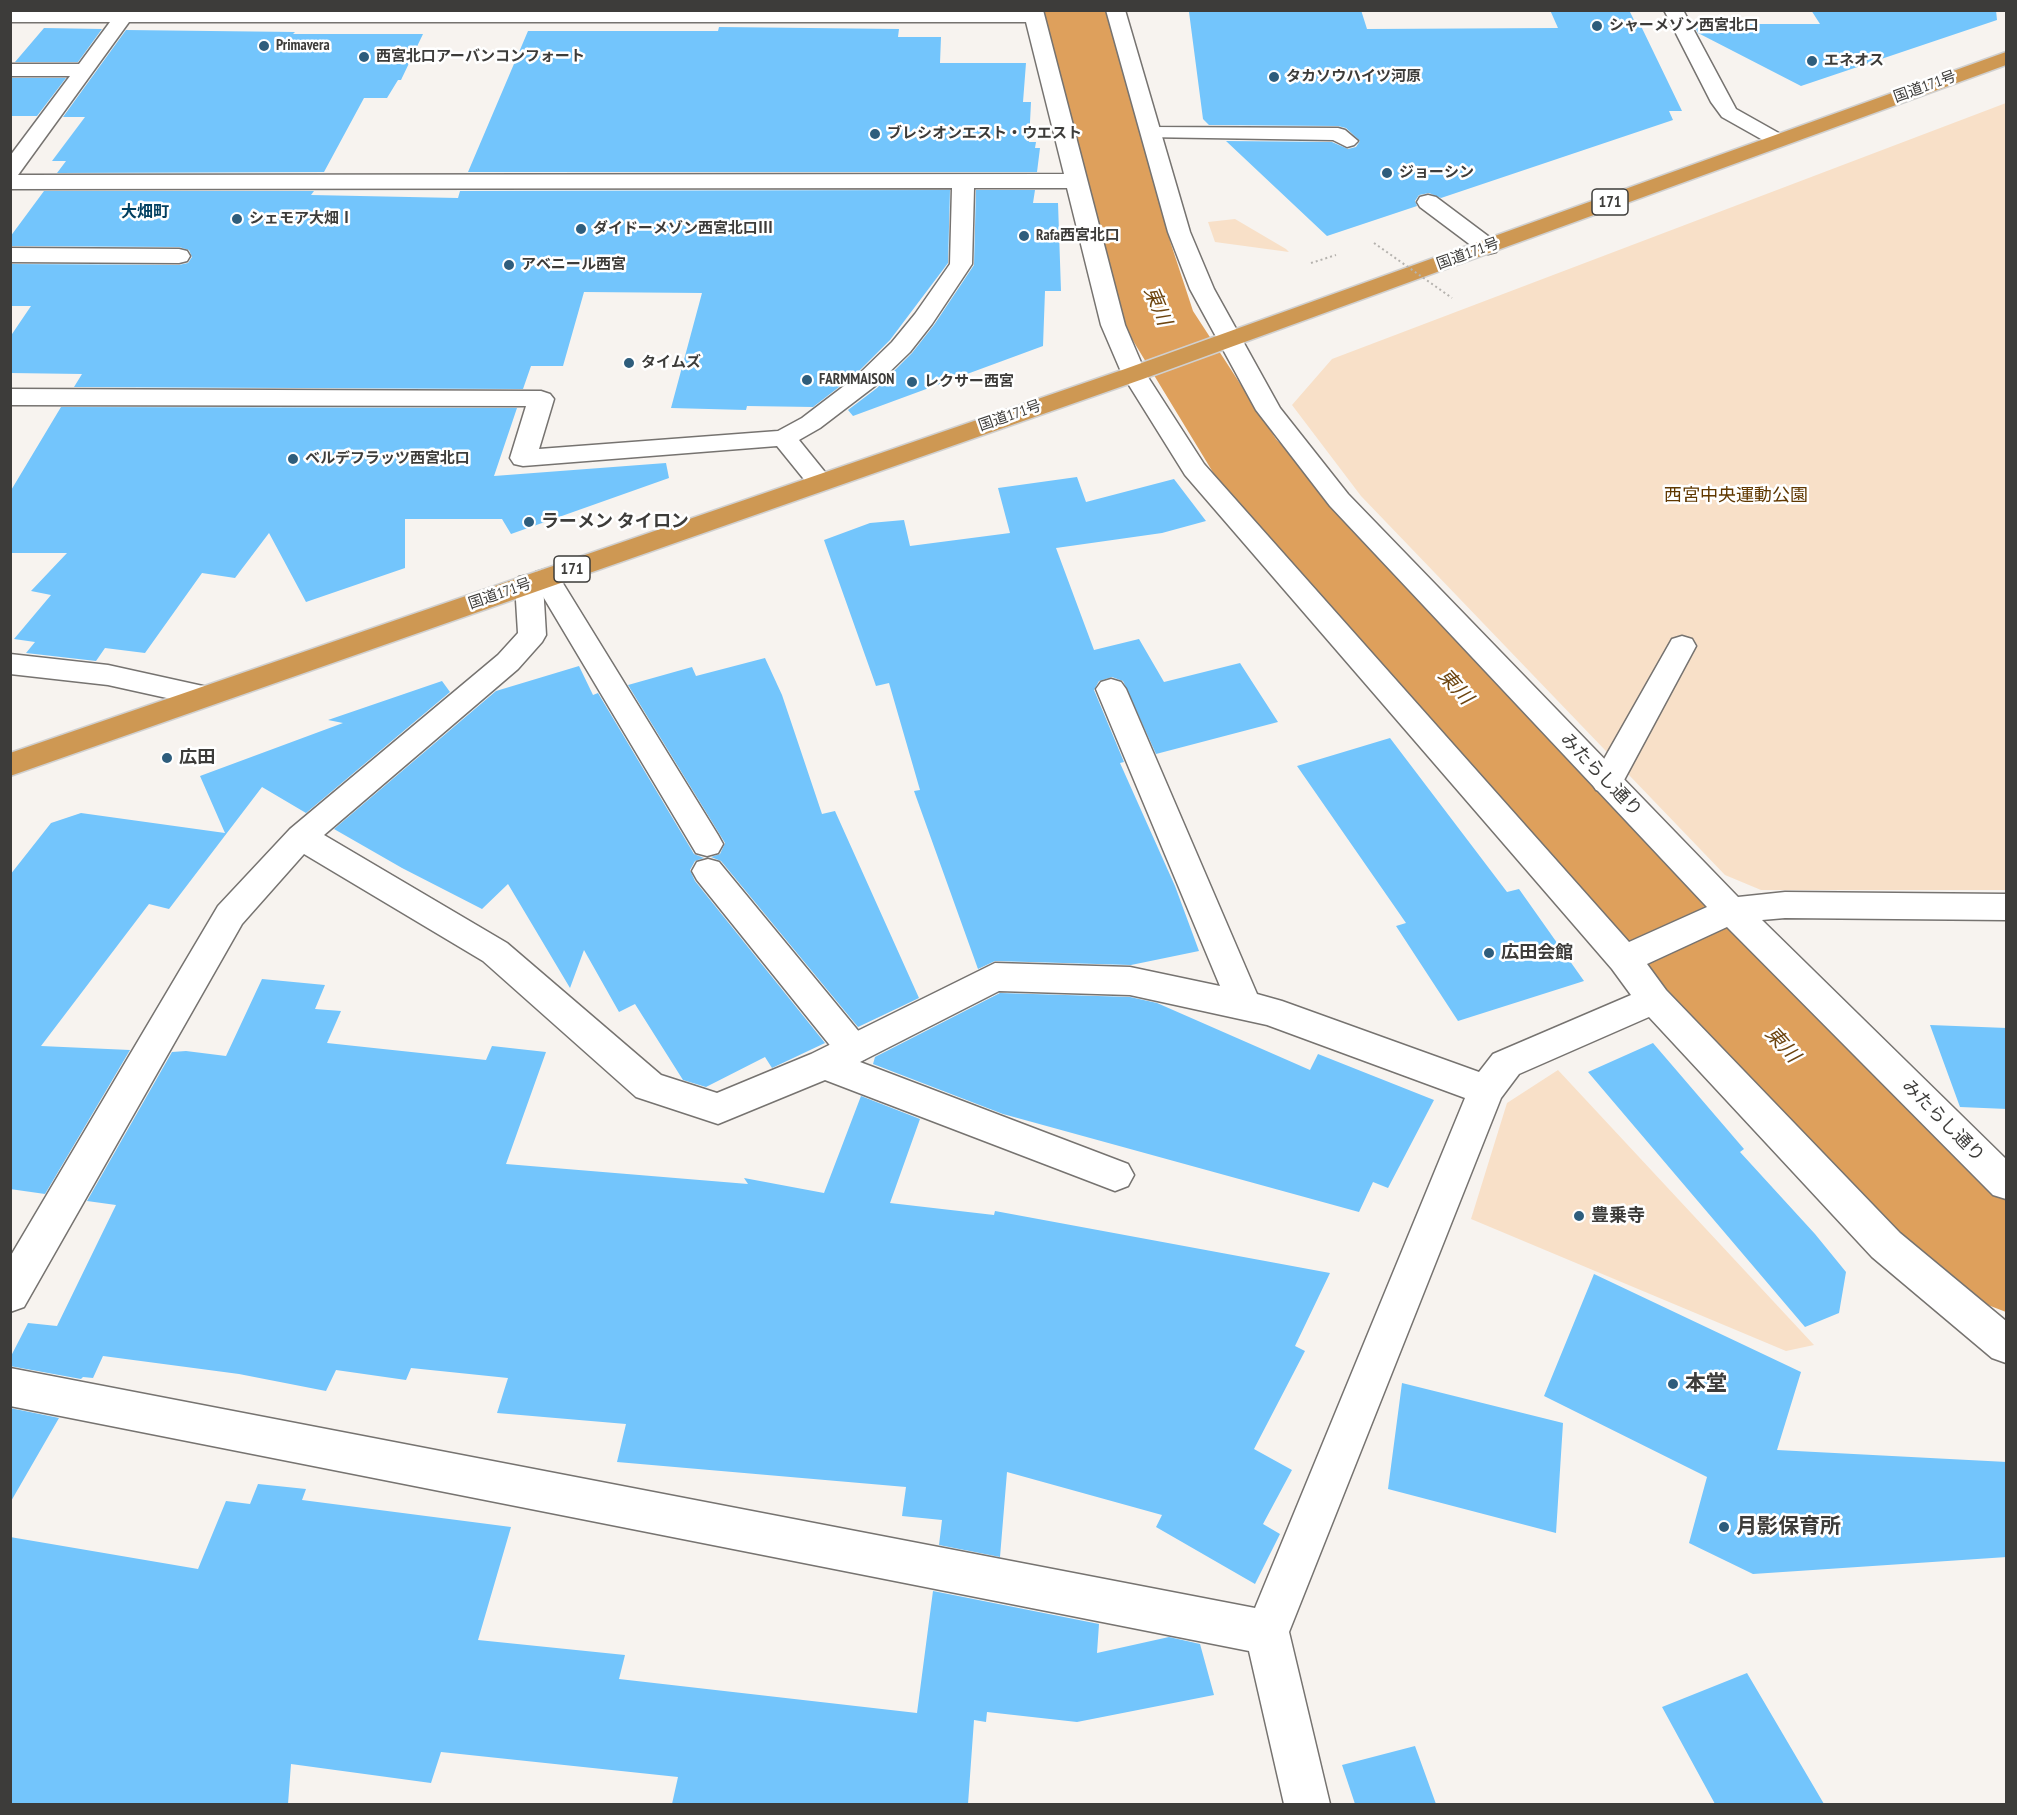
<!DOCTYPE html>
<html>
<head>
<meta charset="utf-8">
<style>
  body { margin:0 }
  #map { position:relative; width:2017px; height:1815px; overflow:hidden; background:#f7f3ef; font-family:"PT Sans Narrow",sans-serif }
  canvas { display:block }
  .frame { position:absolute; inset:0; border:12px solid #3d3c3a; pointer-events:none }
</style>
</head>
<body>
<div id="map">
<canvas width="2017" height="1815"></canvas>
<div class="frame"></div>
</div>
<script>
const ctx = document.querySelector('canvas').getContext('2d');
ctx.lineJoin = 'round';
function fillPath(path, color) { ctx.fillStyle = color; ctx.fill(path, 'evenodd'); }
const poly = rows => new Path2D(rows.map(r => 'M' + r).join(''));
function stroke(path, color, width, dash) { ctx.strokeStyle = color; ctx.lineWidth = width; ctx.lineCap = dash ? 'butt' : 'round'; ctx.setLineDash(dash || []); ctx.stroke(path); }
function drawText(font, color, halo, rows, align = 'center') {
  ctx.font = font + ' "PT Sans Narrow","Noto Sans JP",sans-serif'; ctx.lineWidth = 5; ctx.setLineDash([]); ctx.textBaseline = 'middle'; ctx.strokeStyle = halo; ctx.fillStyle = color; for (const [text, x, y, turn = 0] of rows) {
    ctx.save(); ctx.translate(x, y); ctx.rotate((+turn || 0) * Math.PI / 180); ctx.textAlign = isNaN(turn) ? turn : align; if (halo) ctx.strokeText(text, 0, 0); ctx.fillText(text, 0, 0); ctx.restore();
  }
}
fillPath(poly([
  [2006,103,2006,890,1761,890,1725,875,1361,496,1292,405,1332,359],
  [1235,219,1286,249,1289,252,1215,242,1208,222],
  [1558,1070,1814,1345,1786,1351,1471,1219,1507,1103]
]), '#f8e0c8');
fillPath(poly([
  [1043,10,1105,10,1171,244,1193,311,1276,439,1916,1109,2006,1180,2006,1312,1962,1295,1832,1183,1214,474,1115,311,1097,244,1043,10]
]), '#dea05c');
fillPath(poly([
  [1220,10,1361,10,1367,29,1558,28,1550,10,1629,10,1636,24,1640,24,1682,111,1669,111,1673,120,1441,198,1429,193,1419,195,1415,201,1417,206,1327,236,1226,141,1332,142,1348,149,1356,147,1360,141,1346,128,1338,126,1209,125,1203,119,1189,12],
  [1811,10,1996,10,1997,20,1801,86,1698,33,1693,24,1820,24],
  [719,27,899,29,898,37,941,37,940,63,1026,63,1023,102,1031,102,1029,142,1036,142,1035,148,1040,148,1037,172,468,172,528,31,718,31],
  [44,28,102,29,78,62,15,62],
  [126,30,295,32,293,34,423,34,401,80,398,80,387,98,364,98,324,172,57,173,66,161,52,161,85,117,63,117],
  [10,78,66,78,37,116,10,116],
  [950,190,948,263,890,340,856,374,813,407,747,406,746,410,671,408,702,293,584,292,563,366,531,366,523,389,74,387,82,374,10,373,10,337,31,306,10,306,10,264,179,265,188,263,192,257,189,250,179,247,10,246,10,237,44,191,314,191,311,195,458,198,460,191],
  [976,190,1035,190,1033,203,1058,203,1061,291,1045,291,1043,346,853,416,848,410,877,388,912,353,934,325,974,265],
  [61,407,517,408,494,476,666,463,669,478,511,534,502,519,405,519,405,568,306,602,269,533,235,578,202,573,145,653,105,648,96,661,26,653,35,642,14,639,51,595,31,591,67,553,10,553,10,492],
  [1077,477,1086,502,1174,479,1206,521,1162,533,1056,548,1094,650,1139,639,1164,682,1240,663,1278,722,1156,754,1123,681,1112,677,1099,681,1094,690,1124,762,1120,763,1175,886,1199,951,1131,965,995,961,978,969,914,791,920,790,889,683,876,686,824,540,870,523,904,520,910,546,1010,533,998,488],
  [765,658,782,695,822,814,835,811,919,998,858,1027,721,861,711,857,720,854,725,843,628,685,692,667,696,676],
  [579,666,593,695,598,693,694,854,704,858,695,861,690,870,695,881,825,1043,772,1068,765,1057,706,1087,683,1080,635,1004,619,1012,584,950,570,988,508,884,482,909,402,868,334,829,496,691],
  [442,681,450,692,306,813,262,787,169,909,149,904,41,1046,130,1050,45,1194,10,1189,10,875,51,823,81,813,225,833,200,776,343,723,328,720],
  [1390,738,1507,892,1519,889,1584,981,1458,1021,1396,926,1406,923,1297,766],
  [262,979,325,985,315,1009,341,1011,327,1043,486,1060,492,1046,546,1052,506,1164,748,1184,744,1178,824,1193,861,1096,920,1119,890,1203,994,1215,995,1211,1330,1273,1295,1346,1305,1351,1254,1449,1292,1470,1263,1524,1280,1534,1255,1584,1156,1527,1162,1515,1007,1472,1000,1557,939,1545,942,1520,902,1516,906,1487,617,1462,626,1424,497,1413,508,1378,411,1368,406,1380,336,1370,326,1391,239,1374,103,1356,93,1378,83,1377,81,1379,10,1366,10,1358,28,1323,57,1326,116,1205,87,1201,172,1052,186,1051,226,1056],
  [1000,993,1130,997,1157,1003,1310,1070,1318,1054,1434,1100,1388,1188,1373,1182,1359,1212,1003,1114,873,1064,875,1057],
  [1930,1025,2007,1028,2007,1109,1960,1107],
  [1653,1043,1744,1149,1740,1152,1815,1234,1846,1272,1839,1313,1805,1327,1588,1072],
  [1594,1274,1801,1372,1777,1450,2007,1462,2007,1557,1753,1574,1689,1543,1707,1477,1544,1396],
  [1402,1383,1563,1423,1556,1533,1388,1489],
  [10,1408,59,1418,10,1503],
  [258,1484,306,1489,302,1500,511,1527,478,1640,625,1655,619,1679,917,1713,933,1591,1099,1624,1097,1653,1169,1637,1200,1644,1214,1695,1077,1722,987,1712,986,1722,974,1720,968,1804,672,1804,678,1777,441,1752,431,1783,291,1764,288,1804,10,1804,10,1537,198,1569,226,1501,250,1504],
  [1747,1673,1824,1804,1715,1804,1662,1707],
  [1415,1746,1436,1804,1355,1804,1342,1765]
]), '#73c5fc');
const service = poly([
  [1151,127,1338,128,1345,130,1358,141,1354,145,1347,147,1333,140,1144,137,1141,133,1144,129,1151,127],
  [1428,195,1436,197,1496,242,1499,247,1496,252,1488,254,1480,252,1420,207,1417,202,1420,197,1428,195],
  [10,248,179,249,187,251,190,256,187,261,179,263,10,262,10,248],
  [546,569,556,572,718,835,723,844,718,853,707,856,696,853,532,578,536,572,546,569],
  [1682,636,1692,639,1696,646,1623,782,1618,790,1607,793,1596,790,1591,782,1672,639,1682,636],
  [10,654,108,665,203,686,214,689,218,696,214,703,203,706,108,685,10,674,10,654],
  [708,859,719,862,865,1039,871,1049,865,1059,853,1064,841,1059,697,880,692,871,697,862,708,859]
]);
const minor = poly([
  [10,10,1043,10,1125,325,1146,374,1204,464,1629,942,1707,907,1330,506,1256,410,1190,289,1168,232,1106,10,1125,10,1190,232,1214,289,1280,408,1348,494,1738,897,1785,892,2006,894,2006,920,1785,918,1762,920,2006,1159,2006,1199,1993,1195,1727,927,1647,964,1666,990,1900,1233,2006,1321,2006,1363,1992,1358,1872,1257,1649,1017,1519,1074,1501,1098,1289,1632,1330,1804,1284,1804,1249,1651,10,1406,10,1368,1255,1608,1465,1098,1267,1025,1130,995,999,991,860,1062,1128,1164,1134,1175,1128,1186,1115,1191,825,1080,718,1124,636,1097,483,961,304,854,242,924,24,1307,10,1312,10,1257,218,906,290,829,498,655,518,633,515,584,519,577,529,575,539,577,543,584,546,635,542,642,518,669,324,835,507,943,661,1075,717,1093,811,1054,995,963,1130,967,1220,986,1096,689,1101,682,1111,679,1121,682,1126,689,1257,994,1282,1001,1479,1072,1493,1054,1631,995,1612,969,1185,475,1122,374,1101,325,1067,188,974,188,972,264,932,324,910,352,875,386,820,428,799,440,833,482,829,488,820,490,811,488,777,446,523,466,514,464,510,458,526,406,10,405,10,389,541,391,550,394,554,399,539,449,778,431,802,418,857,376,892,342,915,314,950,264,952,188,10,189,10,156,70,76,10,76,10,64,79,64,110,22,10,22,10,10],
  [129,22,1026,22,1064,174,18,175,129,22]
]);
const tertiary = poly([
  [1664,10,1683,10,1736,109,1784,136,1788,140,1784,144,1777,146,1770,144,1722,117,1711,102,1664,10]
]);
const trunk = poly([
  [2006,52,2006,65,1143,379,10,776,10,753,1125,369,2006,52]
]);
stroke(service, '#767370', 3);
stroke(minor, '#767370', 3);
stroke(tertiary, '#767370', 3);
stroke(trunk, '#d0d0d0', 3);
stroke(poly([
  [1311,263,1336,255]
]), '#b5b2ae', 2, [2, 3]);
fillPath(service, '#fff');
fillPath(minor, '#fff');
fillPath(tertiary, '#fff');
fillPath(trunk, '#ce9853');
stroke(poly([
  [1374,243,1452,298]
]), '#b5b2ae', 2, [2, 3]);
for (const [x, y, r, color] of [
  [1597,26,6,"#2e5d7c"],
  [264,46,6,"#2e5d7c"],
  [364,57,6,"#2e5d7c"],
  [1812,61,6,"#2e5d7c"],
  [1274,77,6,"#2e5d7c"],
  [875,134,6,"#2e5d7c"],
  [1387,173,6,"#2e5d7c"],
  [237,219,6,"#2e5d7c"],
  [581,229,6,"#2e5d7c"],
  [1024,236,6,"#2e5d7c"],
  [509,265,6,"#2e5d7c"],
  [629,363,6,"#2e5d7c"],
  [807,380,6,"#2e5d7c"],
  [912,382,6,"#2e5d7c"],
  [293,459,6,"#2e5d7c"],
  [529,522,6,"#2e5d7c"],
  [167,758,6,"#2e5d7c"],
  [1489,953,6,"#2e5d7c"],
  [1579,1216,6,"#2e5d7c"],
  [1673,1384,6,"#2e5d7c"],
  [1724,1527,6,"#2e5d7c"]
]) { const dot = new Path2D(); dot.arc(x, y, r, 0, 2 * Math.PI); ctx.fillStyle = color; ctx.fill(dot); stroke(dot, '#fff', 2); }
drawText('bold 15px', '#3d3c3a', '#fff', [
  ["シャーメゾン西宮北口",1609,26],
  ["Primavera",276,46],
  ["西宮北口アーバンコンフォート",376,57],
  ["エネオス",1824,61],
  ["タカソウハイツ河原",1286,77],
  ["ブレシオンエスト・ウエスト",887,134],
  ["ジョーシン",1399,173],
  ["シェモア大畑Ⅰ",249,219],
  ["ダイドーメゾン西宮北口Ⅲ",593,229],
  ["Rafa西宮北口",1036,236],
  ["アベニール西宮",521,265],
  ["タイムズ",641,363],
  ["FARMMAISON",819,380],
  ["レクサー西宮",924,382],
  ["ベルデフラッツ西宮北口",305,459]
], 'left');
drawText('15px', '#3d3c3a', '#fff', [
  ["国道171号",1925,87,-20],
  ["国道171号",1468,254,-20],
  ["国道171号",1010,416,-19],
  ["国道171号",500,594,-19]
]);
for (const [x, y, w] of [
  [1610,202,36],
  [572,569,36]
]) { const box = new Path2D(); box.roundRect(x - w / 2, y - 13, w, 26, 4.5); ctx.fillStyle = '#fff'; ctx.fill(box); stroke(box, '#3d3c3a', 1.5); }
drawText('bold 16px', '#3d3c3a', null, [
  ["171",1610,202],
  ["171",572,569]
]);
drawText('bold 16px', '#024061', '#fff', [
  ["大畑町",145,212]
]);
drawText('18px', '#603800', '#fff', [
  ["西宮中央運動公園",1736,496]
]);
drawText('bold 18px', '#3d3c3a', '#fff', [
  ["ラーメン タイロン",541,522],
  ["広田",179,758],
  ["広田会館",1501,953],
  ["豊乗寺",1591,1216]
], 'left');
drawText('18px', '#3d3c3a', '#fff', [
  ["みたらし通り",1601,775,46],
  ["みたらし通り",1943,1121,45]
]);
drawText('italic 20px', '#6d4510', '#fff', [
  ["東川",1157,306,67],
  ["東川",1455,687,48],
  ["東川",1782,1045,48]
]);
drawText('bold 21px', '#3d3c3a', '#fff', [
  ["本堂",1685,1384],
  ["月影保育所",1736,1527]
], 'left');
</script>
</body>
</html>
